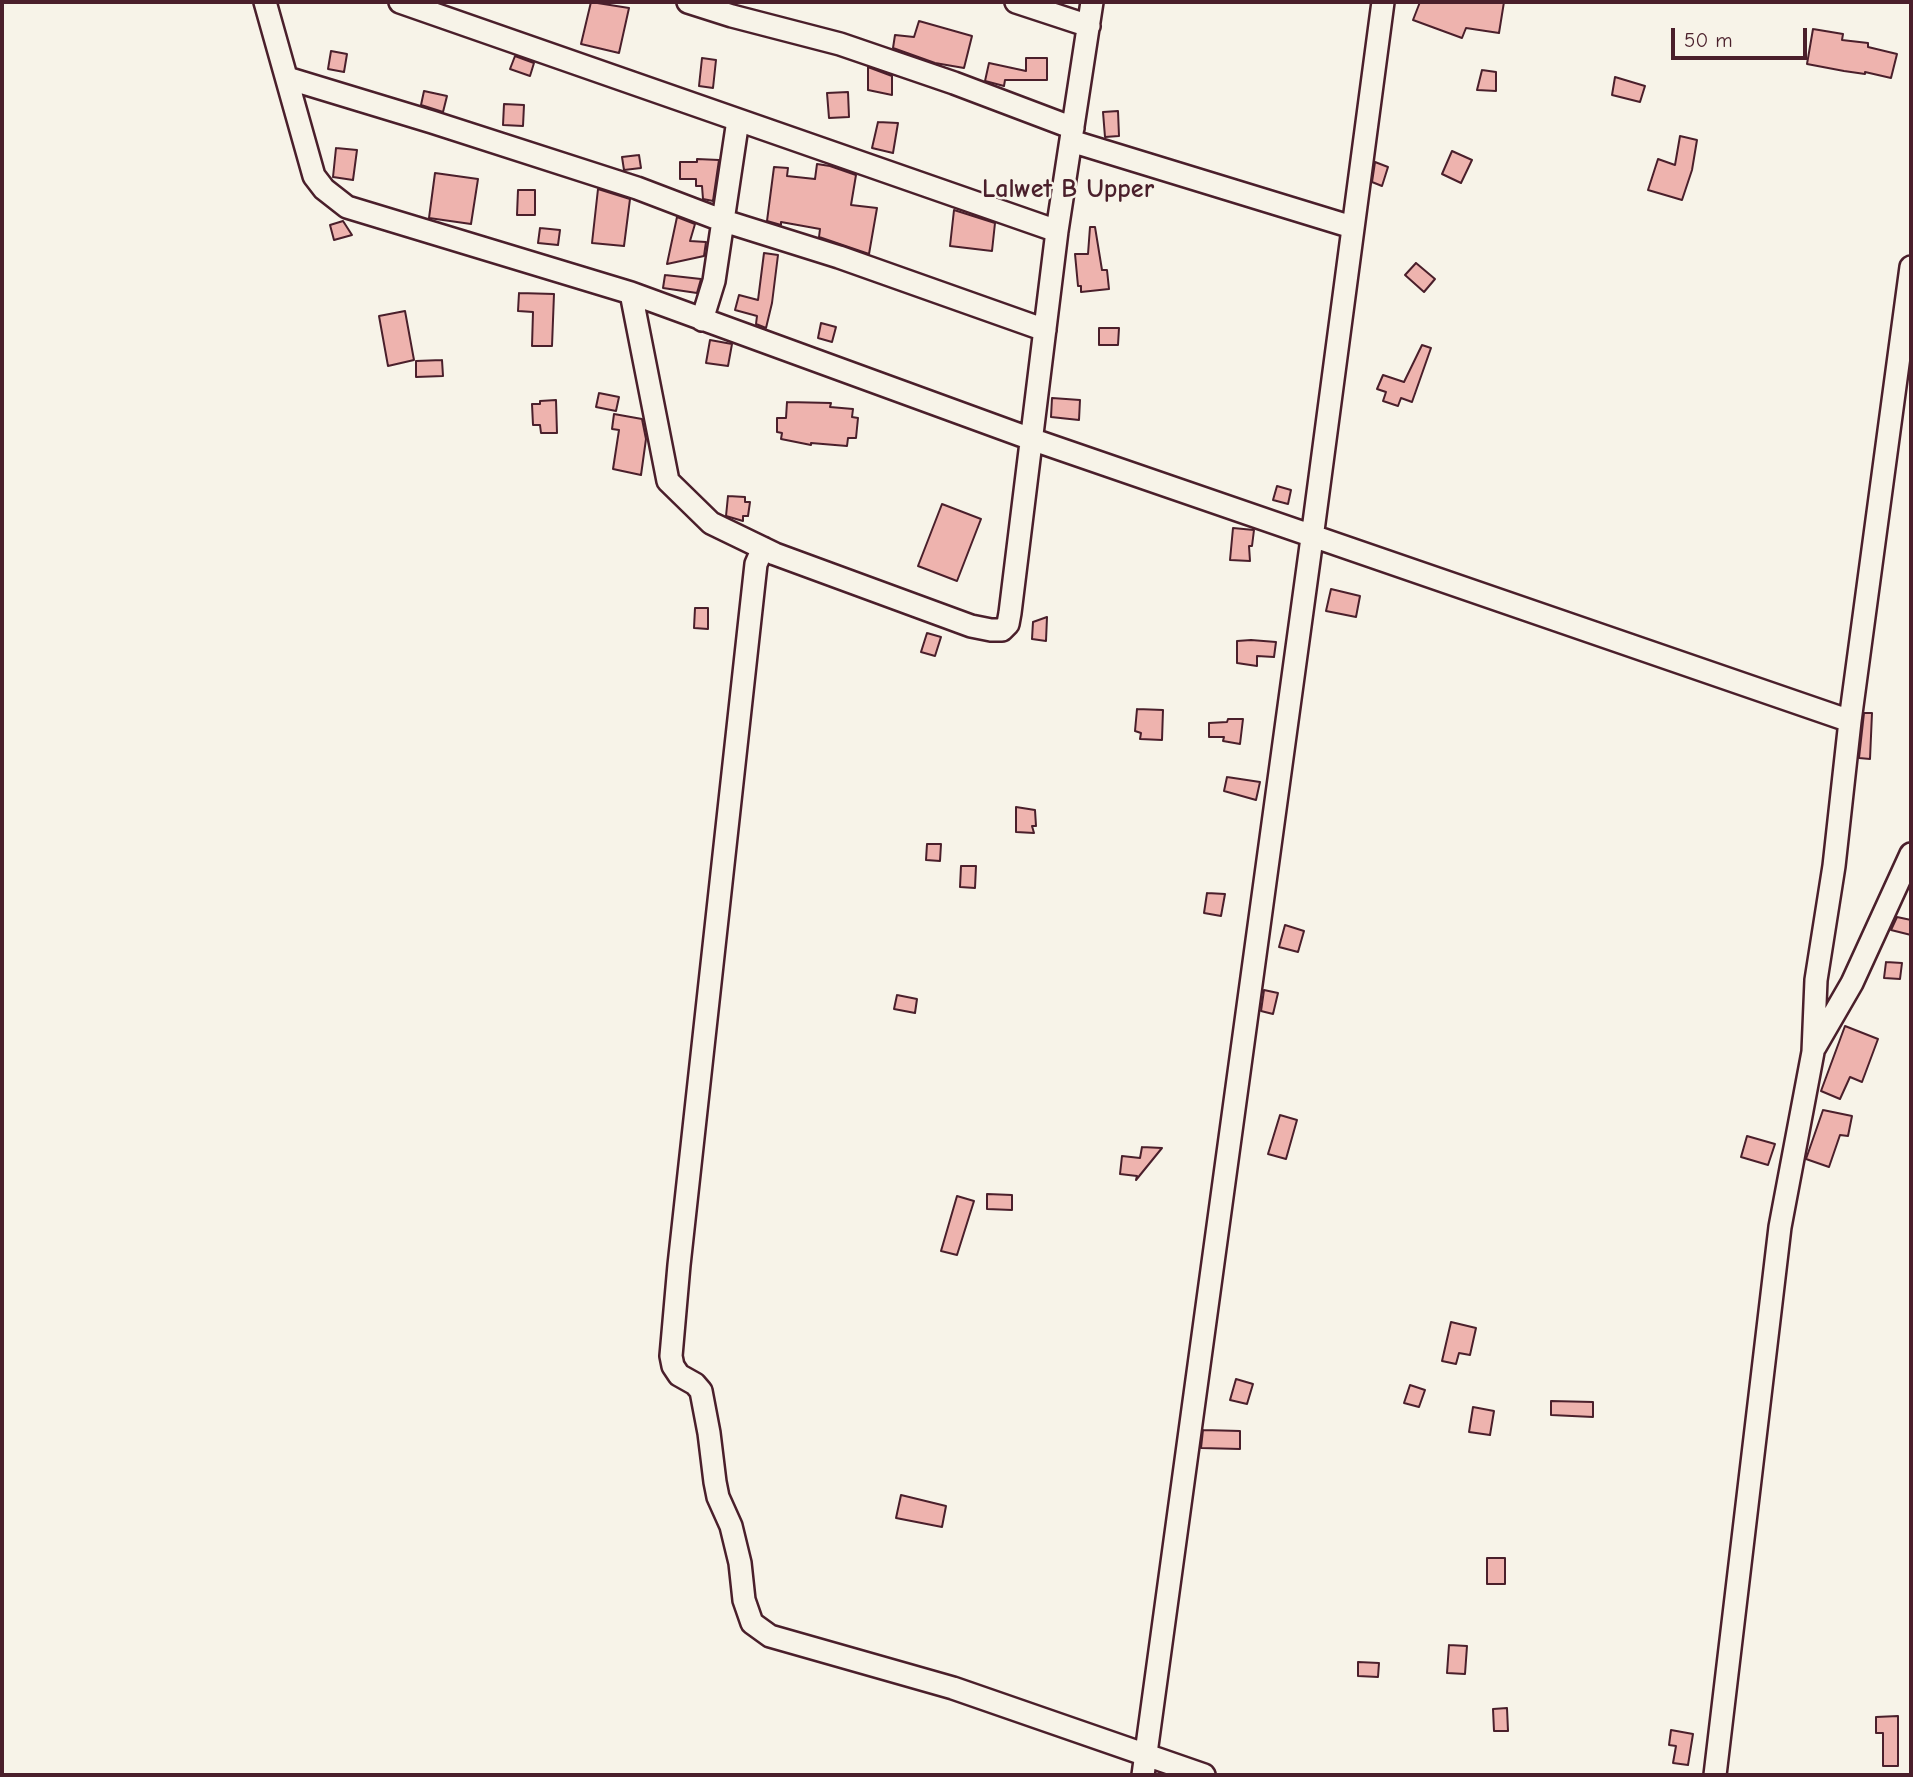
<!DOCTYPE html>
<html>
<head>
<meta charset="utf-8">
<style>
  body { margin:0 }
  #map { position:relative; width:1913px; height:1777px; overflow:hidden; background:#f7f3e8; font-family:"Comic Neue",sans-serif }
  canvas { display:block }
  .frame { position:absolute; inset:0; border:4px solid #4a1f2b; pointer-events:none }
  .scale { position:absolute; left:1671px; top:28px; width:136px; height:32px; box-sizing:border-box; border:4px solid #4a1f2b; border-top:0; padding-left:9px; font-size:21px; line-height:24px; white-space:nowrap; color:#4a1f2b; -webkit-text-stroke:5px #f7f3e8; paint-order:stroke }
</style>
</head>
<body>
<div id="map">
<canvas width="1913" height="1777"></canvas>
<div class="frame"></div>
<div class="scale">50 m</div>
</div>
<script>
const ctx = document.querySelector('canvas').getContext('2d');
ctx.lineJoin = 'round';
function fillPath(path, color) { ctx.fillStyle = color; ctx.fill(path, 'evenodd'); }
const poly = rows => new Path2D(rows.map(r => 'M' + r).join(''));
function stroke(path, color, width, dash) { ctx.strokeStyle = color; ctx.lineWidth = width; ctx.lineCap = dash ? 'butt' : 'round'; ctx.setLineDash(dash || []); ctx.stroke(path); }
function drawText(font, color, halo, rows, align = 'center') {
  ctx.font = font + ' "Comic Neue",sans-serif'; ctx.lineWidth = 5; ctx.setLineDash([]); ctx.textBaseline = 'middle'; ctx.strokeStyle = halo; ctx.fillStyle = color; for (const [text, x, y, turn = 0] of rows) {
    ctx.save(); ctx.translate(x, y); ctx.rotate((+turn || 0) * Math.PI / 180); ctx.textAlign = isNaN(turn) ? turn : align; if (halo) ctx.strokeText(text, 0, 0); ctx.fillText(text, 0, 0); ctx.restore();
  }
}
const building = poly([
  [591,2,629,8,619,53,581,44,591,2],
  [1420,2,1504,2,1499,33,1466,28,1462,38,1413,20,1420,2],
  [919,21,972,36,964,68,935,63,893,48,895,35,914,37,919,21],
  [1813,29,1843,34,1842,40,1868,43,1868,47,1897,54,1891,78,1865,72,1865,74,1844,71,1807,64,1813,29],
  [331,51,347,54,344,72,328,69,331,51],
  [515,56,534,63,530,76,510,69,515,56],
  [702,58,716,60,713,88,699,86,702,58],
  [1026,58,1047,58,1047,80,1005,80,1004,86,985,81,989,63,1026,71,1026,58],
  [868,67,892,76,892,95,868,90,868,67],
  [1482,70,1496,72,1496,91,1477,90,1482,70],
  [1615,77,1645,86,1640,102,1612,95,1615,77],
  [424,91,447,96,443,112,421,105,424,91],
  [848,92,849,117,829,118,827,93,848,92],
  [504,104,524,105,523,126,503,125,504,104],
  [1118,111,1119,136,1105,137,1103,112,1118,111],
  [878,122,898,123,893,153,872,148,878,122],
  [1680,136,1697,140,1692,170,1682,200,1648,190,1658,159,1675,165,1680,136],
  [336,148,357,150,353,180,333,177,336,148],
  [1452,151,1472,160,1461,183,1442,174,1452,151],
  [639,155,641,168,624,170,622,157,639,155],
  [697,159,719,160,713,201,703,199,702,186,696,186,696,179,680,179,680,162,697,162,697,159],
  [1375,162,1388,167,1382,186,1372,182,1375,162],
  [817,164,830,166,856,175,851,205,877,208,869,254,819,237,820,229,781,222,781,225,767,221,774,167,788,168,787,176,815,179,817,164],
  [435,173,478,179,471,224,429,218,435,173],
  [598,189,630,199,624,246,592,243,598,189],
  [518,190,535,190,535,215,517,215,518,190],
  [954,210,995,223,992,251,950,246,954,210],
  [677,217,695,224,690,241,706,242,704,256,667,264,677,217],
  [343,221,352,235,334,240,330,225,343,221],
  [1090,227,1095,227,1102,270,1107,270,1109,289,1081,292,1081,286,1078,286,1075,254,1088,254,1090,227],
  [540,228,560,230,558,245,538,243,540,228],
  [764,253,778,255,772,303,766,328,756,324,757,316,735,310,739,295,758,300,764,253],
  [1416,263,1435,279,1424,292,1405,275,1416,263],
  [665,275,701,279,697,293,663,288,665,275],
  [519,293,554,294,552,346,532,346,533,312,518,311,519,293],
  [405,311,414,360,388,366,379,316,405,311],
  [821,323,836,327,832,342,818,338,821,323],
  [1099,328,1119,328,1118,345,1099,345,1099,328],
  [710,340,732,344,728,366,706,363,710,340],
  [1422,345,1431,348,1412,402,1401,398,1398,406,1383,401,1386,392,1377,389,1383,375,1404,382,1422,345],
  [442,360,443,376,416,377,416,361,442,360],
  [599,393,619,397,616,411,596,407,599,393],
  [1052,398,1080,400,1079,420,1051,417,1052,398],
  [556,400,557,433,541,433,540,425,533,425,532,404,540,404,540,401,556,400],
  [787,402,831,403,830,407,853,409,852,417,858,418,856,438,848,438,847,446,811,443,811,445,781,439,782,433,777,432,777,418,786,418,787,402],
  [614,414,642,419,646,439,641,475,613,469,619,430,612,429,614,414],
  [1277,486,1291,490,1288,504,1273,500,1277,486],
  [728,496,745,497,745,502,750,502,748,516,743,516,743,521,726,516,728,496],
  [942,504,981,519,957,581,918,566,942,504],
  [1233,528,1254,530,1252,546,1249,546,1250,561,1230,560,1233,528],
  [1331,589,1360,596,1356,617,1326,611,1331,589],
  [695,608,708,608,708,629,694,628,695,608],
  [1047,617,1046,641,1032,639,1033,622,1047,617],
  [927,633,941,637,935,656,921,652,927,633],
  [1251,640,1276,642,1274,657,1257,656,1257,666,1237,663,1237,641,1251,640],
  [1137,709,1163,710,1162,740,1140,739,1141,733,1135,731,1137,709],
  [1864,713,1872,713,1870,759,1859,758,1864,713],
  [1228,719,1243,719,1240,744,1223,741,1224,737,1209,737,1209,723,1227,722,1228,719],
  [1227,777,1260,782,1256,800,1224,791,1227,777],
  [1016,807,1035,810,1036,826,1032,826,1034,833,1016,832,1016,807],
  [927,844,941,844,940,861,926,860,927,844],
  [961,866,976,866,975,888,960,887,961,866],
  [1207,893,1225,894,1221,916,1204,913,1207,893],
  [1897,917,1911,920,1911,935,1891,930,1897,917],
  [1285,925,1304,931,1298,952,1279,947,1285,925],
  [1886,962,1902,963,1900,979,1884,978,1886,962],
  [1264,990,1278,993,1273,1014,1261,1011,1264,990],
  [897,995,917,999,915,1013,894,1009,897,995],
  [1845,1026,1878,1039,1862,1082,1850,1077,1840,1099,1821,1091,1845,1026],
  [1823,1110,1852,1116,1848,1136,1840,1135,1829,1167,1806,1159,1823,1110],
  [1280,1115,1297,1120,1286,1159,1268,1154,1280,1115],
  [1747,1136,1775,1144,1768,1165,1741,1157,1747,1136],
  [1142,1147,1162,1148,1136,1180,1137,1176,1120,1174,1122,1156,1140,1158,1142,1147],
  [987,1194,1012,1195,1012,1210,987,1209,987,1194],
  [957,1196,974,1201,957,1255,941,1251,957,1196],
  [1451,1322,1476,1328,1470,1355,1459,1353,1456,1364,1442,1361,1451,1322],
  [1236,1379,1253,1384,1247,1404,1230,1400,1236,1379],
  [1410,1385,1425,1390,1419,1407,1404,1403,1410,1385],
  [1551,1401,1593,1402,1593,1417,1551,1415,1551,1401],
  [1473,1407,1494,1411,1490,1435,1469,1432,1473,1407],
  [1203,1430,1240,1431,1240,1449,1201,1448,1203,1430],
  [901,1495,946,1506,942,1527,896,1518,901,1495],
  [1487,1558,1505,1558,1505,1584,1487,1584,1487,1558],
  [1449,1645,1467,1646,1465,1674,1447,1673,1449,1645],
  [1358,1662,1379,1663,1378,1677,1358,1676,1358,1662],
  [1507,1708,1508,1731,1494,1731,1493,1709,1507,1708],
  [1898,1716,1898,1766,1883,1766,1883,1733,1876,1733,1876,1717,1898,1716],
  [1671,1730,1693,1734,1688,1765,1673,1763,1676,1746,1669,1745,1671,1730]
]);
fillPath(building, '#eeb3ae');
stroke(building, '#4a1f2b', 2);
const minor = poly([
  [265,2,314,176,324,189,347,207,631,293,1031,439,1850,721],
  [400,2,1057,231],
  [688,2,732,16,840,44,954,83,1073,128],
  [1016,2,1089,26],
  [287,78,432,122,637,188,721,220,839,257,1045,330],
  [1071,141,1352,227],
  [631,293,668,481,711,523,775,554,971,626,991,630,1002,630,1008,624,1010,613,1057,231,1092,2],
  [702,320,714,281,738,120],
  [763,548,756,564,679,1265,671,1356,673,1366,679,1375,695,1384,701,1391,709,1433,715,1482,718,1497,731,1526,740,1563,744,1600,752,1623,770,1636,953,1688,1204,1775],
  [1815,1047,1852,983,1911,854],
  [1143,1775,1312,538,1383,2],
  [1715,1775,1780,1227,1813,1052,1816,980,1834,866,1850,721,1911,267]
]);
stroke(minor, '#4a1f2b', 26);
stroke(minor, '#f7f3e8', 21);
drawText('bold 26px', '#4a1f2b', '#f7f3e8', [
  ["Lalwet B Upper",1068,190]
]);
</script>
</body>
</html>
